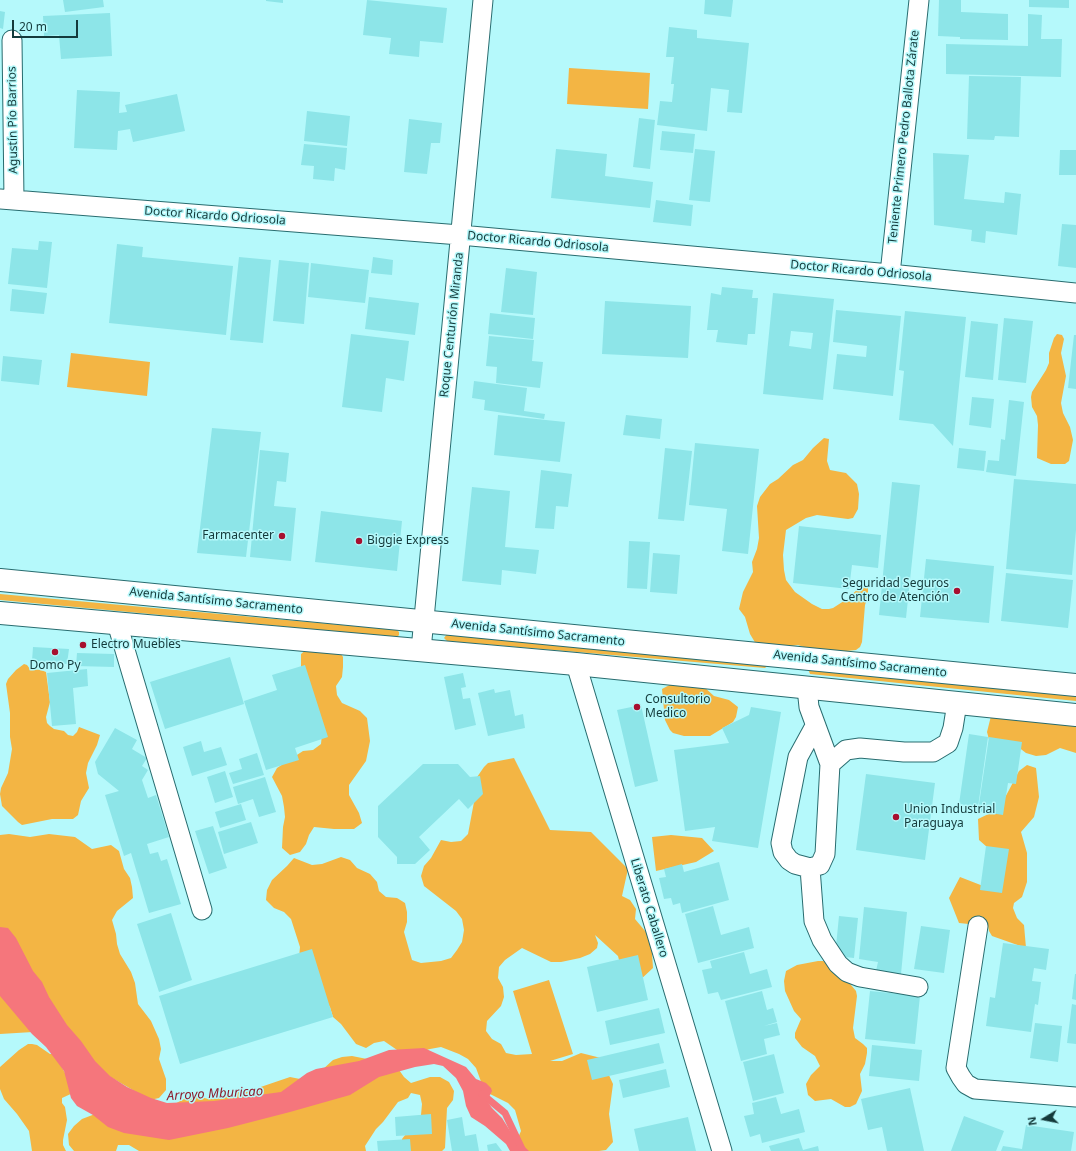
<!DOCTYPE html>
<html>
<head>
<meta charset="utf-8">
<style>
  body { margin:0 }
  #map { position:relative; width:1076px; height:1151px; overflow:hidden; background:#b5f9fb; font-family:"Noto Sans",sans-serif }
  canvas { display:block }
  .north { position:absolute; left:1024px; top:1099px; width:40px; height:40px; -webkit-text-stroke:3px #b5f9fb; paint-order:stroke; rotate:260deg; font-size:11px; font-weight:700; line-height:16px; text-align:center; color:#143a3b }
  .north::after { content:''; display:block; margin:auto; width:14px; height:18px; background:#143a3b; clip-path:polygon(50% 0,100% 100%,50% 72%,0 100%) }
  .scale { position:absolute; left:12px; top:20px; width:66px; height:18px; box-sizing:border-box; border:2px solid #143a3b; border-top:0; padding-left:5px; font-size:12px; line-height:14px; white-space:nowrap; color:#143a3b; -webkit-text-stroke:3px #b5f9fb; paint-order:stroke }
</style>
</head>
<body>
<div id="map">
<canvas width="1076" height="1151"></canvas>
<div class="north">N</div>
<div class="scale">20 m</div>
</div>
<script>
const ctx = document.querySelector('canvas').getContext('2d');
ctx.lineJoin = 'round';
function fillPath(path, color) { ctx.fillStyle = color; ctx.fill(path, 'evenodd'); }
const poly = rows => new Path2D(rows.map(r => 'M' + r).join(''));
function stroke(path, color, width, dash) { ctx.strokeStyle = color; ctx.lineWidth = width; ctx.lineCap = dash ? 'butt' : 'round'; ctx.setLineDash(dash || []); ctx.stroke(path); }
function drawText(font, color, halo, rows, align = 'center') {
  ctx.font = font + ' "Noto Sans",sans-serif'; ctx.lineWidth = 3; ctx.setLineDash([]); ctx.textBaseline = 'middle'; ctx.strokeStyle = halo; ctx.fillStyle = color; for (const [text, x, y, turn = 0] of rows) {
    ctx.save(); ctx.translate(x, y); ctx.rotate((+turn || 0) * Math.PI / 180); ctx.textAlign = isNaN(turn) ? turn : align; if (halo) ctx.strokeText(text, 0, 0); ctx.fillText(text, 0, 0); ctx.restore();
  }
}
fillPath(poly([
  [569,68,650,73,648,109,567,104],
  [1057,334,1062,335,1064,339,1061,353,1066,376,1061,403,1063,413,1070,427,1073,440,1069,461,1065,464,1051,464,1037,458,1038,425,1037,416,1032,407,1031,397,1032,392,1046,370,1049,363,1049,353,1054,338],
  [71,353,150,362,147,396,67,387],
  [824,438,829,439,827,461,830,470,846,473,857,484,859,494,858,509,853,518,848,519,817,515,806,518,786,530,783,555,784,570,786,580,795,592,812,604,822,609,829,609,833,608,847,599,859,588,868,587,868,596,865,605,862,642,860,647,856,650,837,652,822,649,812,650,798,645,784,647,756,644,750,634,745,617,739,609,743,592,753,572,752,562,757,549,759,538,757,506,760,497,770,484,778,479,793,465,803,460,813,448],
  [0,594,397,630,399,632,399,635,397,637,0,600],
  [447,634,768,665,765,668,447,641,444,638],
  [308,648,338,649,343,657,343,667,342,677,336,686,337,695,342,703,360,711,367,718,370,741,366,761,349,785,349,795,359,813,362,823,354,829,334,829,314,827,309,835,306,844,300,852,290,855,282,848,283,827,285,817,284,807,282,796,272,777,277,768,303,751,313,750,321,744,322,734,301,675,301,654],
  [24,664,27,665,30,669,41,670,46,672,50,702,46,717,47,723,50,726,54,729,64,731,68,735,73,736,77,732,79,727,100,735,97,745,88,763,86,773,89,788,81,801,78,815,73,819,52,819,22,825,18,822,2,806,0,794,1,788,8,773,12,749,10,737,10,713,6,684,8,679,16,670],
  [808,669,1076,695,1076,701,810,674],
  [677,681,703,686,714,696,729,700,738,707,736,717,733,722,710,736,684,736,673,733,670,730,665,720,662,689],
  [991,716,1076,721,1076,753,1060,748,1046,755,1036,756,1026,753,1013,743,990,743,987,732],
  [514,758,550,830,591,832,628,869,622,896,630,900,636,909,635,919,651,938,653,968,639,981,624,980,618,956,595,935,598,943,597,948,590,954,580,958,561,962,551,962,522,948,505,960,499,967,498,978,503,987,504,997,501,1006,487,1021,486,1031,492,1039,501,1044,506,1053,516,1055,532,1054,513,991,549,980,573,1054,550,1061,562,1061,581,1053,601,1058,613,1084,609,1114,613,1142,606,1150,599,1151,516,1151,517,1140,521,1131,515,1110,508,1103,490,1094,483,1087,476,1068,468,1059,459,1054,441,1047,430,1049,420,1052,400,1052,384,1041,374,1043,366,1048,356,1044,341,1024,333,1017,330,1007,298,969,300,947,291,919,284,912,274,908,266,900,267,890,272,880,287,866,294,858,312,865,322,864,341,857,350,860,357,868,370,874,377,882,379,891,386,897,397,898,405,903,407,912,407,922,404,932,412,960,421,963,441,961,451,958,457,950,462,942,464,930,462,919,456,911,424,886,421,876,424,866,431,858,441,840,451,842,461,841,468,834,474,802,475,780,484,767,488,763],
  [1027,765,1036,768,1039,797,1034,817,1021,832,1027,853,1027,882,1022,897,1014,903,1013,908,1017,918,1024,925,1026,948,992,936,989,931,988,926,959,923,949,898,960,877,996,891,1004,862,979,840,978,819,999,809,1019,771],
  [9,834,30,837,49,834,75,837,92,849,111,845,119,851,124,869,130,878,132,887,133,898,117,911,112,920,116,934,117,944,120,954,131,972,135,983,138,1004,151,1021,159,1039,161,1049,159,1059,166,1079,166,1090,159,1098,150,1100,33,1032,0,1034,0,835],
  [671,835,702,838,714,851,696,862,656,871,652,837],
  [818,961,823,961,847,971,846,976,851,985,856,991,857,996,853,1028,855,1038,863,1044,867,1048,867,1053,865,1064,860,1074,862,1091,856,1104,850,1107,845,1107,831,1099,815,1101,808,1095,806,1084,811,1075,820,1066,815,1056,802,1047,795,1038,795,1033,801,1019,794,1011,785,991,784,981,786,971,797,965],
  [28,1044,32,1044,37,1045,50,1054,55,1054,75,1092,62,1098,62,1103,65,1107,67,1120,63,1140,63,1145,66,1151,32,1151,29,1131,17,1114,4,1099,0,1089,0,1067,19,1050],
  [352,1056,372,1060,392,1060,404,1077,411,1083,430,1077,440,1077,449,1082,454,1091,453,1100,447,1108,445,1148,442,1151,403,1151,402,1149,402,1139,421,1115,422,1104,420,1095,411,1093,408,1098,398,1102,383,1122,376,1129,365,1146,366,1151,139,1151,129,1145,118,1145,116,1151,74,1151,69,1145,68,1134,74,1126,82,1119,103,1111,161,1111,188,1097,198,1096,208,1099,218,1097,236,1089,246,1092,290,1077,310,1081,333,1060,342,1057]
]), '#f3b544');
fillPath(poly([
  [0,927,8,928,16,938,33,971,42,982,49,997,67,1025,81,1041,95,1061,110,1076,127,1087,151,1098,167,1103,214,1101,281,1092,307,1073,316,1069,359,1061,389,1050,424,1048,466,1067,476,1079,486,1083,491,1088,492,1091,487,1101,492,1108,502,1118,514,1137,529,1151,510,1151,506,1144,485,1126,471,1117,466,1106,463,1091,456,1078,443,1066,434,1064,415,1067,379,1077,350,1095,290,1112,228,1128,169,1140,124,1133,108,1127,93,1115,77,1106,71,1098,64,1071,46,1047,32,1034,0,996]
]), '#f5767c');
stroke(poly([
  [482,1094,505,1113,523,1151]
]), '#f5767c', 7);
fillPath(poly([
  [63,0,103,0,104,7,65,12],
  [266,0,283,0,283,3,266,1],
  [367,0,447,8,443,43,420,41,419,57,389,54,391,38,363,35],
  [705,0,733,0,731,17,704,14],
  [939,0,961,0,961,12,1008,14,1008,40,960,39,960,37,938,36],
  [1029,0,1069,0,1069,8,1029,7],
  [0,11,5,12,3,29,0,28],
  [110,13,112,56,61,59,59,35,44,36,43,16],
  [1028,14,1042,15,1041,39,1062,39,1061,77,946,74,946,44,1028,46],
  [669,27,697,30,697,38,749,43,742,113,727,112,729,90,711,88,707,131,657,125,660,101,672,102,674,84,671,84,674,57,666,57],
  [969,76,1021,77,1019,137,995,136,994,140,967,139],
  [77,90,120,92,119,113,127,112,125,105,177,94,185,131,133,142,130,129,118,131,117,150,74,148],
  [307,111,350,116,347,146,304,141],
  [639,118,655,120,650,169,633,167],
  [409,119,442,123,440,143,431,143,427,174,404,172],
  [662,131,695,134,693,153,660,150],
  [304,144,347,148,345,170,335,168,334,181,313,179,314,166,301,165],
  [556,149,607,154,605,176,653,182,650,208,551,198],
  [695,149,715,151,710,202,689,200],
  [1060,150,1076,150,1076,175,1059,175],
  [933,153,969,155,964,199,1004,203,1005,192,1021,194,1017,235,986,231,985,243,971,241,972,230,934,225],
  [656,200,693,205,691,226,653,222],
  [1062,224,1076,225,1076,268,1058,266],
  [39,241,52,242,47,288,8,284,12,248,38,250],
  [117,244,143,247,142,257,233,266,226,335,109,323],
  [239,257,271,260,263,343,230,340],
  [373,257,393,260,392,275,371,273],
  [279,260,309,263,304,324,273,321],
  [311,263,369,270,365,303,308,297],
  [506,268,537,272,533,315,501,312],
  [722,287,753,290,752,298,758,298,755,334,748,334,747,345,716,342,718,330,707,330,711,293,721,295],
  [12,289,47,293,44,314,10,311],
  [773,293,834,299,823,400,763,394],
  [791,331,813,333,811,349,789,346],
  [369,297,419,303,415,335,365,329],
  [605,301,691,306,688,358,602,354],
  [836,310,901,316,893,396,833,389,837,354,866,357,867,346,833,342],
  [905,311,966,317,953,446,933,424,899,420,904,371,899,370],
  [490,313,535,318,533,339,488,334],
  [1004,318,1033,321,1026,383,998,380],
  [971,321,998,324,993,380,965,377],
  [351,334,409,341,404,381,386,378,382,412,342,407],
  [1074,335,1076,335,1076,389,1068,388],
  [489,336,534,340,532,361,543,362,540,388,496,383,497,367,486,366],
  [3,356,42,360,39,385,1,381],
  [474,381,527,388,524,411,545,414,544,419,484,410,485,400,472,398],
  [972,397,994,399,991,428,969,425],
  [1009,400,1024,402,1016,476,986,472,988,460,999,461,1001,439,1005,440],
  [498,415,565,422,560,462,494,455],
  [626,415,662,419,660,439,623,435],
  [212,428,261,432,246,557,197,553],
  [695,443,759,449,748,554,722,551,727,509,689,505],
  [665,448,692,451,684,521,658,519],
  [959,448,986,451,984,471,957,468],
  [260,450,289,453,286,482,277,481,274,506,296,508,291,561,250,557],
  [541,470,572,474,568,507,556,506,554,529,535,528],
  [1014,479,1076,484,1076,530,1072,575,1006,569],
  [892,482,920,485,906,618,879,615],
  [472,487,510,491,505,547,539,550,536,574,502,570,501,585,462,581],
  [321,511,402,521,397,571,315,562],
  [799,526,881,535,878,568,852,565,849,589,793,583],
  [629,541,650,542,647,589,627,588],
  [653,553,680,555,677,594,650,592],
  [926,559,994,566,989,623,920,617],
  [1006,573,1073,580,1068,628,1001,621],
  [33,647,69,649,67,664,32,661],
  [77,653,114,654,114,667,76,666],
  [230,657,244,704,165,729,150,682],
  [305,665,328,737,295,748,299,760,266,770,244,701,277,690,272,675],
  [87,669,88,686,73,688,76,724,52,726,47,673],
  [463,673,466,687,461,688,463,699,470,698,476,725,455,730,444,677],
  [494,689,495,693,510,690,515,716,523,714,525,728,488,736,478,693],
  [641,705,658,781,635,787,617,710],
  [751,707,781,712,758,848,712,841,715,827,685,831,674,750,729,743,722,728,749,715],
  [115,728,137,740,132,749,147,758,142,766,148,770,142,780,148,798,156,795,169,837,147,844,150,854,158,852,161,861,167,859,181,904,149,913,131,853,124,856,105,795,119,791,98,774,95,762],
  [969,734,988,737,978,807,959,804],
  [989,737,1022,742,1016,784,1008,783,1003,815,978,811],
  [201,741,204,752,221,747,227,765,192,776,183,747],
  [257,753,264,775,233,784,229,773,242,769,239,759],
  [423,764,458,764,470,777,480,776,483,794,468,809,459,799,419,837,430,850,415,864,397,864,397,857,378,837,378,806],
  [225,771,233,797,215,803,207,777],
  [866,774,935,783,925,860,856,850],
  [265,777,276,812,259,817,253,799,238,804,233,787],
  [241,804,246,820,220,828,215,812],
  [251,822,258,843,224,854,218,832],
  [213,826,227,868,209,874,195,831],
  [986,846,1009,849,1002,893,980,890],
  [719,862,729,900,682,913,680,903,673,905,671,898,664,899,659,878,666,877,664,869,682,864,684,872],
  [713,906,721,935,749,927,754,948,698,963,685,914],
  [864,907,907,912,901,974,876,971,878,962,859,959],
  [171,913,192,980,159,992,137,924],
  [839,916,858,918,854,958,835,956],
  [921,926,950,930,944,973,914,969],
  [1003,943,1049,949,1046,970,1034,968,1032,981,1041,982,1038,1005,1035,1004,1031,1032,986,1026,990,997,995,998],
  [312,949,333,1017,180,1064,159,996],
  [744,952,750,974,767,969,772,987,721,1000,718,992,708,994,702,970,712,968,710,961],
  [638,955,648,1000,597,1012,587,967],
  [1075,974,1076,974,1076,1000,1072,999],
  [762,991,767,1010,773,1008,777,1022,764,1026,777,1023,780,1035,764,1039,767,1054,741,1061,725,1001],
  [870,991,920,996,915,1044,865,1039],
  [1072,1004,1076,1005,1076,1044,1067,1043],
  [659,1008,665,1033,610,1045,605,1021],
  [1035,1023,1062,1026,1058,1062,1030,1058],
  [659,1043,664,1063,592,1080,587,1060],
  [872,1045,922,1050,919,1081,869,1076],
  [774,1054,784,1093,753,1101,743,1062],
  [666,1069,670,1087,623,1098,619,1080],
  [910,1088,924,1151,887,1151,882,1127,868,1130,861,1099],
  [776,1097,781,1114,799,1109,805,1132,762,1143,760,1134,750,1137,744,1116,754,1114,752,1103],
  [431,1114,432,1134,396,1136,395,1117],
  [964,1116,1004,1131,996,1151,951,1151],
  [462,1117,465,1136,476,1134,479,1151,452,1151,447,1120],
  [688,1117,696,1151,639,1151,634,1129],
  [1026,1125,1074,1132,1071,1151,1001,1151,1003,1146,1022,1149],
  [799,1138,803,1150,818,1146,819,1151,771,1151,769,1146],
  [410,1139,411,1151,378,1151,377,1141],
  [496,1143,502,1151,488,1151,487,1145]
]), '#8de5e8');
const street = poly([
  [12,40,14,200],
  [0,199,460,235,890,274,1076,293],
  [890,274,919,0],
  [117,623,202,910],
  [421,650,483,0],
  [576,664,722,1151],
  [807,688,809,707,830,764,825,854,820,865,810,868,795,864,789,860,783,852,781,843,798,757,815,726],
  [830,764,846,750,860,748,904,752,933,752,948,743,953,728,957,703],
  [810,868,814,921,822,940,838,964,847,972,860,977,918,987],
  [978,926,956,1068,961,1077,966,1084,975,1089,1076,1097]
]);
const primary = poly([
  [0,580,1076,685],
  [0,613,576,664,1076,715]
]);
stroke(street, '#286c6f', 21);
stroke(primary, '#286c6f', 24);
stroke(street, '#fff', 19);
stroke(primary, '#fff', 22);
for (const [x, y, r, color] of [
  [282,536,4,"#a70f2f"],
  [359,541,4,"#a70f2f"],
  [957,591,4,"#a70f2f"],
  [83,645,4,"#a70f2f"],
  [55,652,4,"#a70f2f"],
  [637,707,4,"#a70f2f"],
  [896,817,4,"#a70f2f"]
]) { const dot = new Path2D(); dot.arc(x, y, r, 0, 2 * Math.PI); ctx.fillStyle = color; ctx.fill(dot); stroke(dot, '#b5f9fb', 1.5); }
drawText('12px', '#143a3b', '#b5f9fb', [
  ["Agustín Pío Barrios",13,120,-91],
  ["Teniente Primero Pedro Ballota Zárate",904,137,-84],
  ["Doctor Ricardo Odriosola",215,216,4],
  ["Doctor Ricardo Odriosola",538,242,5],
  ["Doctor Ricardo Odriosola",861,271,5],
  ["Roque Centurión Miranda",452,325,-84],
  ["Avenida Santísimo Sacramento",216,601,6],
  ["Avenida Santísimo Sacramento",538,633,6],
  ["Avenida Santísimo Sacramento",860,664,6],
  ["Liberato Caballero",649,908,73]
]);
drawText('12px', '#143a3b', '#b5f9fb', [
  ["Farmacenter",274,536,"right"],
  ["Biggie Express",367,541],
  ["Seguridad Seguros",949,584,"right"],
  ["Centro de Atención",949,598,"right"],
  ["Electro Muebles",91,645],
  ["Domo Py",55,666,"center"],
  ["Consultorio",645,700],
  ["Medico",645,714],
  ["Union Industrial",904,810],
  ["Paraguaya",904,824]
], 'left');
drawText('italic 13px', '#8e1b2c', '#b5f9fb', [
  ["Arroyo Mburicao",215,1094,-3]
]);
</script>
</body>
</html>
